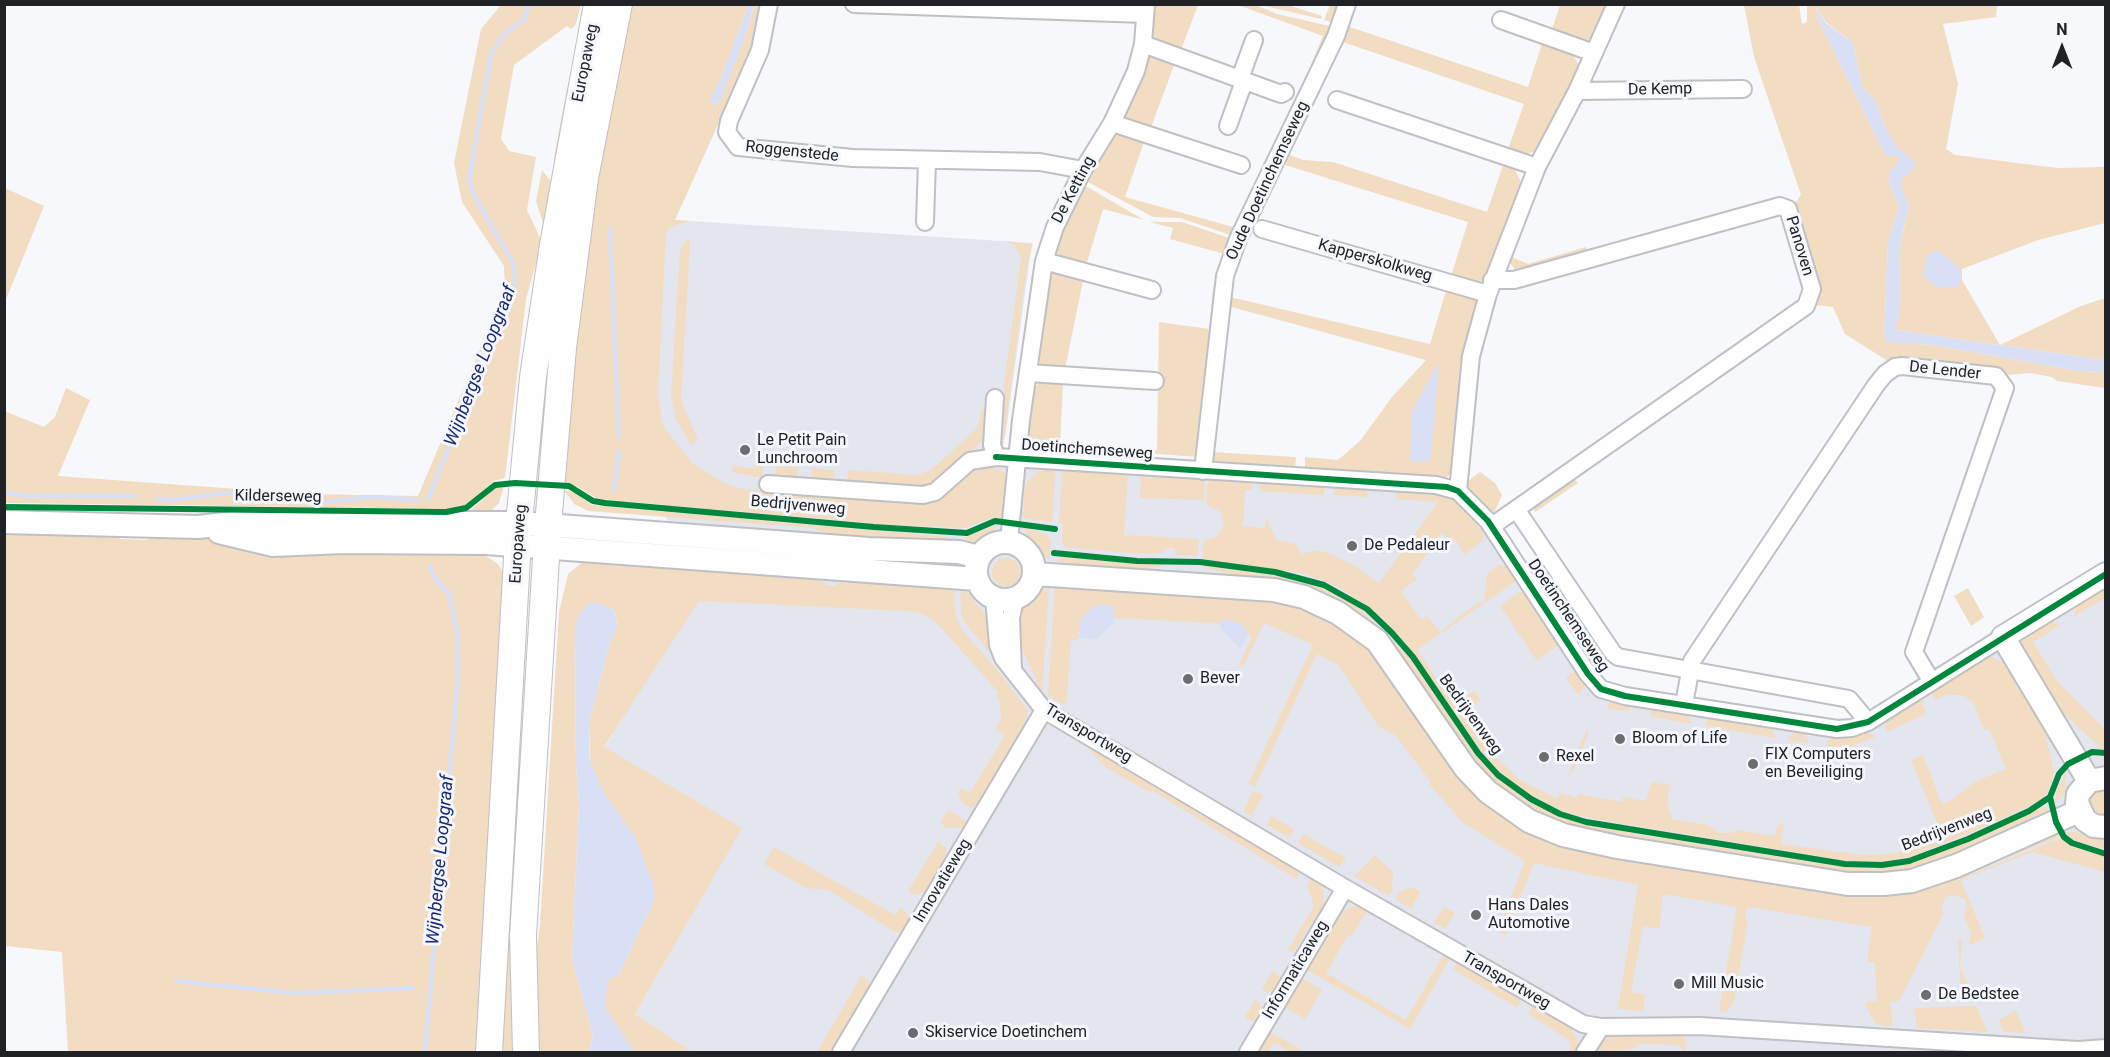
<!DOCTYPE html>
<html>
<head>
<meta charset="utf-8">
<style>
  body { margin:0 }
  #map { position:relative; width:2110px; height:1057px; overflow:hidden; background:#f6f8fc; font-family:Roboto,sans-serif }
  canvas { display:block }
  .frame { position:absolute; inset:0; border:6px solid #202225; pointer-events:none }
  .north { position:absolute; left:2032px; top:18px; width:60px; height:60px; -webkit-text-stroke:4px #f4f7fe; paint-order:stroke; rotate:0deg; font-size:16px; font-weight:700; line-height:24px; text-align:center; color:#202225 }
  .north::after { content:''; display:block; margin:auto; width:21px; height:27px; background:#202225; clip-path:polygon(50% 0,100% 100%,50% 72%,0 100%) }
</style>
</head>
<body>
<div id="map">
<canvas width="2110" height="1057"></canvas>
<div class="frame"></div>
<div class="north">N</div>
</div>
<script>
const ctx = document.querySelector('canvas').getContext('2d');
ctx.lineJoin = 'round';
function fillPath(path, color) { ctx.fillStyle = color; ctx.fill(path, 'evenodd'); }
const poly = rows => new Path2D(rows.map(r => 'M' + r).join(''));
function stroke(path, color, width, dash) { ctx.strokeStyle = color; ctx.lineWidth = width; ctx.lineCap = dash ? 'butt' : 'round'; ctx.setLineDash(dash || []); ctx.stroke(path); }
function drawText(font, color, halo, rows, align = 'center') {
  ctx.font = font + ' Roboto,sans-serif'; ctx.lineWidth = 6; ctx.setLineDash([]); ctx.textBaseline = 'middle'; ctx.strokeStyle = halo; ctx.fillStyle = color; for (const [text, x, y, turn = 0] of rows) {
    ctx.save(); ctx.translate(x, y); ctx.rotate((+turn || 0) * Math.PI / 180); ctx.textAlign = isNaN(turn) ? turn : align; if (halo) ctx.strokeText(text, 0, 0); ctx.fillText(text, 0, 0); ctx.restore();
  }
}
fillPath(poly([
  [674,220,1032,243,1006,432,999,457,1373,484,1445,495,1470,507,1512,568,1568,660,1605,699,1823,735,1858,732,2013,640,2105,588,2105,1052,691,1052,635,1014,692,915,604,748,693,605,646,451,663,225]
]), '#e4e6ef');
fillPath(poly([
  [501,5,581,5,575,26,571,29,567,26,514,65,501,139,509,151,536,157,527,210,542,242,526,299,505,478,494,481,468,504,453,509,5,503,4,411,44,427,55,417,66,388,90,400,58,476,306,494,418,496,505,290,504,266,462,202,454,163,481,29],
  [627,5,748,5,721,78,710,100,717,105,745,37,754,5,763,5,757,38,675,220,690,221,671,227,666,233,658,395,663,426,693,464,724,483,742,489,937,502,956,487,968,471,981,466,989,466,1004,472,1009,486,1001,518,992,518,965,528,894,525,598,499,576,486,563,483,577,299],
  [1153,5,1198,5,1181,50,1160,42,1151,34],
  [1238,5,1256,5,1277,14,1334,27,1299,93,1323,36],
  [1261,5,1288,5,1322,16,1321,19],
  [1330,5,1342,5,1335,23,1324,20],
  [1355,5,1350,27,1528,87,1542,44,1573,55,1580,67,1540,150,1520,156,1507,152,1524,104,1340,41],
  [1560,5,1611,5,1593,38,1584,41,1551,32],
  [1744,5,1799,5,1802,24,1807,22,1807,5,1997,5,1996,17,1943,24,1958,84,1946,149,1955,155,2057,168,2105,167,2105,223,2038,240,1962,269,1962,280,2000,345,2081,306,2105,298,2105,360,1895,330,1900,308,1899,250,1909,206,1901,188,1902,178,1913,169,1914,161,1897,147,1886,129,1875,100,1862,87,1853,43,1826,22,1816,8,1818,19,1883,151,1897,155,1900,159,1890,172,1889,182,1899,207,1888,243,1884,338,1896,343,1932,345,2079,371,2105,372,2105,388,2057,381,2052,377,2030,373,2007,375,2001,372,1891,363,1845,334,1833,307,1815,305,1819,289,1793,206,1801,195,1754,57],
  [1153,54,1176,60,1150,130,1126,121,1124,117,1147,56],
  [572,78,554,168,554,158,567,88],
  [1120,134,1145,139,1125,197,1237,228,1236,237,1180,218,1153,217,1086,181,1113,137],
  [1285,153,1303,160,1333,162,1487,212,1503,165,1515,170,1522,184,1487,279,1477,283,1451,276,1468,222,1282,164],
  [542,170,554,185,544,226,536,201],
  [1084,185,1144,220,1103,209,1086,266,1060,257,1055,249,1064,223],
  [5,188,44,206,5,302],
  [1149,222,1182,222,1232,239,1228,255,1170,239,1173,228],
  [688,238,690,241,681,400,698,440,691,445,676,419,671,397,680,249],
  [1006,241,1033,244,1027,267,1003,447,999,446,1004,384,1021,257,1014,245],
  [1586,247,1588,253,1525,271,1516,270,1510,263,1512,257,1528,264],
  [1220,265,1224,266,1199,457,1029,445,1026,436,1033,388,1041,382,1047,382,1063,383,1060,444,1157,450,1159,322,1209,329,1213,289],
  [1235,267,1230,297,1430,344,1447,288,1473,296,1480,306,1461,385,1450,475,1443,479,1305,470,1305,457,1338,460,1360,441,1392,397,1426,360,1228,306,1223,311],
  [1054,270,1084,276,1065,369,1046,368,1041,365,1037,356,1050,274],
  [981,409,987,410,983,440,935,485,847,484,848,470,917,475,931,470,975,430,980,421],
  [1212,452,1296,457,1295,470,1207,465],
  [733,465,757,469,752,465,763,465,762,478,731,472],
  [776,466,798,467,797,480,776,478],
  [812,468,834,470,833,482,811,481],
  [1056,469,1052,522,1023,518,1024,489,1027,482,1039,471],
  [1066,470,1128,474,1124,535,1199,539,1198,556,1175,555,1175,548,1165,548,1164,553,1142,554,1064,547,1062,544,1063,523,1059,523,1062,474],
  [1480,472,1495,483,1502,495,1494,513,1487,510,1464,484],
  [1571,475,1578,483,1535,512,1531,505],
  [1141,477,1205,479,1204,500,1140,498],
  [1208,479,1253,482,1252,490,1245,490,1243,526,1265,528,1266,517,1276,540,1296,544,1301,554,1319,550,1335,556,1353,565,1379,583,1438,502,1396,499,1396,491,1439,494,1454,497,1467,509,1484,534,1483,540,1465,555,1458,543,1441,533,1412,575,1417,579,1401,591,1421,620,1427,616,1440,632,1473,606,1484,601,1487,574,1500,564,1508,567,1516,581,1417,650,1454,705,1474,691,1481,700,1472,706,1479,715,1469,724,1490,752,1519,779,1557,799,1560,793,1577,798,1578,794,1622,802,1623,797,1646,801,1651,782,1670,785,1667,802,1672,819,1708,825,1719,833,1731,833,1738,830,1775,836,1777,827,1784,822,1781,844,1862,855,1890,854,1928,844,1943,837,1911,760,1923,755,1942,804,1952,800,1976,781,2006,769,1989,729,1985,730,1982,725,1974,703,1963,695,1946,695,1936,700,1932,695,1932,691,1989,656,2007,664,2043,722,2054,772,2049,790,2043,798,2032,805,1973,832,1912,856,1882,862,1849,861,1595,819,1564,812,1524,791,1498,770,1475,744,1405,642,1373,610,1337,586,1302,573,1202,559,1204,540,1216,537,1224,525,1220,511,1206,504],
  [1261,482,1324,486,1324,495,1260,491],
  [497,486,504,486,499,503,489,513,480,517,181,519,150,518,147,513,447,516,471,510],
  [1334,486,1367,488,1367,497,1334,495],
  [564,490,576,493,592,505,602,506,948,537,948,556,839,537,812,528,588,511,574,504],
  [997,525,993,534,978,543,962,544,966,537],
  [1024,528,1047,534,1051,542,1049,559,1041,555,1033,546],
  [4,530,112,534,120,539,147,540,153,534,193,535,275,548,477,554,486,556,498,564,503,572,505,583,479,1052,68,1052,62,952,5,946],
  [1062,557,1136,564,1162,563,1162,566,1124,570,1056,561],
  '992 572a14 14 0 1 1 28 0a14 14 0 1 1-28 0Z',
  [584,561,676,562,724,572,816,578,816,581,826,582,826,585,835,586,837,583,954,586,955,611,961,629,1000,673,1028,711,1026,721,977,804,971,808,962,802,958,792,961,788,970,793,1005,735,995,729,1001,719,1000,701,996,696,999,693,935,621,923,614,908,611,699,601,604,747,742,828,635,1014,692,1052,598,1052,588,976,619,974,654,901,589,810,590,718,610,643,617,627,615,611,602,604,575,631,576,765,579,804,572,959,593,1036,589,1052,535,1052,532,986,540,925,559,612,568,574],
  [1204,566,1299,579,1327,590,1362,610,1409,657,1480,761,1523,798,1560,817,1637,834,1828,865,1871,869,1915,862,1989,832,2044,806,2049,810,2000,834,1919,868,1859,875,1586,831,1542,816,1506,794,1472,761,1403,660,1250,578,1204,568],
  [960,584,993,624,995,659,965,623,961,614],
  [2105,584,2105,598,2075,616,2075,604],
  [1055,586,1280,599,1326,616,1371,650,1489,803,1670,863,1940,880,1969,875,2061,838,2071,846,2103,856,2105,872,2032,852,1961,880,1985,938,1969,945,1971,933,1964,917,1967,906,1965,899,1952,895,1945,898,1942,905,1943,915,1899,1001,1890,1002,1893,1026,1877,1025,1866,1007,1866,1002,1877,1001,1875,962,1867,962,1872,927,1747,907,1745,919,1748,920,1734,1001,1726,1012,1719,1011,1737,907,1663,894,1659,929,1643,926,1631,992,1645,995,1643,1011,1618,1009,1638,885,1534,863,1505,936,1498,931,1525,861,1462,822,1429,784,1431,782,1396,736,1378,726,1338,664,1317,654,1255,787,1248,784,1313,645,1264,623,1243,667,1239,665,1252,637,1231,624,1114,618,1114,606,1096,605,1090,609,1078,633,1079,638,1071,642,1066,706,1048,696],
  [1049,588,1042,693,1019,642,1019,608,1036,592],
  [1968,588,1984,617,1971,626,1954,596],
  [1520,592,1524,592,1559,644,1537,661,1500,606],
  [2047,620,2060,625,2033,642,2057,681,2105,730,2105,750,2098,746,2047,697,2020,645,2024,635],
  [1573,672,1578,673,1586,685,1578,694,1566,678],
  [1611,699,1630,705,1629,712,1607,708],
  [1917,699,1922,701,1926,714,1887,732,1885,724,1887,719],
  [1653,708,1682,711,1690,718,1692,724,1650,716],
  [1715,717,1766,725,1773,731,1775,738,1706,726,1707,720],
  [1587,729,1588,734,1573,771,1567,778],
  [1795,731,1805,733,1809,743,1787,740],
  [1866,731,1876,737,1849,747,1826,746,1830,737,1852,736],
  [1076,736,1301,870,1296,879,1153,791,1151,793,1107,768],
  [2066,771,2065,792,2054,805,2057,789],
  [2105,790,2105,814,2097,814,2093,812,2089,798,2095,791],
  [1253,791,1263,795,1252,816,1244,811],
  [948,810,966,821,964,827,947,828,940,823],
  [1271,816,1294,829,1290,838,1267,825],
  [2065,832,2075,832,2101,840,2105,843,2105,849,2076,841],
  [2059,833,2061,836,2010,857,2037,840],
  [1303,834,1346,858,1339,867,1298,843],
  [938,842,946,848,946,858,925,892,914,895,908,891],
  [774,847,895,915,900,907,906,912,909,920,902,932,895,932,828,890,806,888,764,864],
  [511,850,512,940,518,1052,496,1052],
  [1375,855,1393,872,1392,890,1389,896,1354,876],
  [1313,875,1322,885,1324,904,1293,953,1288,950,1314,906,1307,885],
  [1411,887,1420,892,1411,909,1395,899,1398,893],
  [1354,906,1368,910,1352,936,1348,935,1326,973,1406,1020,1444,954,1450,958,1410,1029,1304,968,1338,913],
  [1444,907,1455,913,1445,929,1434,922],
  [1958,939,1962,939,1960,966,1973,996,1961,997],
  [1458,962,1522,1000,1517,1008,1453,969],
  [1273,970,1280,978,1273,992,1267,992,1262,989],
  [862,975,869,982,869,990,832,1052,817,1052],
  [1300,977,1322,990,1305,1019,1283,1006],
  [1256,999,1263,1007,1256,1021,1250,1021,1245,1017],
  [1533,1006,1570,1027,1578,1040,1577,1052,1570,1052,1571,1043,1566,1038,1528,1014],
  [1976,1006,1988,1032,1917,1028,1914,1008],
  [2016,1011,2026,1033,2004,1032,1999,1019],
  [1268,1031,1305,1052,1291,1052,1274,1043,1268,1052,1257,1052],
  [1678,1034,1686,1038,1685,1052,1678,1045,1639,1044,1634,1049,1595,1052,1610,1035]
]), '#f2dcc2');
fillPath(poly([
  [748,5,754,5,745,37,720,102,713,105,710,100,712,95,721,78],
  [1816,8,1826,23,1853,43,1862,87,1875,100,1886,129,1897,147,1914,161,1914,169,1902,179,1901,188,1909,205,1899,250,1900,308,1895,330,2105,360,2105,372,2079,371,1932,345,1889,343,1884,338,1888,243,1899,207,1889,182,1890,172,1900,159,1897,155,1887,156,1883,151,1818,19],
  [1938,251,1961,269,1962,280,1957,287,1936,287,1924,277,1925,262,1930,252],
  [1437,365,1439,366,1431,455,1429,460,1424,462,1410,461,1412,411],
  [590,602,602,604,615,611,617,628,610,643,590,718,589,757,603,791,636,839,655,888,654,901,619,974,608,980,605,1007,634,1052,589,1052,593,1036,572,959,579,804,576,765,575,631,578,617],
  [1102,604,1114,606,1114,623,1096,639,1079,638,1081,618,1090,609],
  [1226,619,1241,624,1247,631,1248,635,1240,649,1220,628,1220,620]
]), '#d9e0f5');
stroke(poly([
  [610,229,619,437],
  [614,490,619,452],
  [4,493,26,496,133,496],
  [157,499,171,500,226,493,326,502,373,497,418,500],
  [428,499,515,284,514,265,475,197,469,180,491,54,504,34,525,19,528,4],
  [177,981,294,993,413,988],
  [425,1052,457,689,458,637,449,594,435,578,429,566]
]), '#d9e0f5', 4.5);
const street = poly([
  [769,4,760,50,729,121,727,132,738,147,853,158,1040,162,1083,170],
  [854,4,1145,14],
  [1501,20,1594,53],
  [1143,44,1281,94,1285,92],
  [1577,91,1743,89],
  [1337,100,1537,167],
  [1112,123,1241,165],
  [1228,126,1242,87,1242,73,1254,40],
  [925,222,927,160],
  [1262,229,1488,294],
  [1044,261,1152,290],
  [1028,373,1155,381],
  [996,457,1436,485,1458,491,1488,521,1588,674,1601,689,1625,696,1837,729,1852,728,1868,722,2003,637],
  [1203,471,1225,276,1238,239,1336,36,1347,4],
  [768,484,923,495,935,492,970,461,996,457,992,445,995,398],
  [1458,491,1471,356,1488,294,1537,167,1577,91,1616,4],
  [1516,509,1613,653,1618,657,1849,699,1868,722],
  [1492,526,1806,306,1812,289,1788,209,1780,206,1514,280,1492,280],
  [1009,541,1021,420,1044,261,1055,227,1083,170,1112,123,1136,71,1143,44,1146,4],
  [994,598,998,645,1003,658,1044,710,1345,888,1583,1024,1601,1027,1700,1026,2078,1050],
  [1013,669,1011,618,1015,599],
  [1684,704,1692,661,1876,385,1885,374,1895,367,1902,366,1996,376,2005,388,1914,652,1932,682],
  [841,1052,1044,710],
  [1248,1052,1345,888],
  [1585,1052,1601,1027],
  [2089,1052,2078,1050,2106,1048]
]);
const secondary = poly([
  [4,522,198,527,234,523,519,523,869,549,959,552,979,557],
  [219,532,273,545,344,542,486,543,977,579],
  '976 571a29 29 0 1 1 58 0a29 29 0 1 1-58 0Z',
  [1035,574,1274,590,1304,597,1338,613,1377,641,1466,769,1488,792,1529,821,1563,835,1617,847,1848,884,1884,884,1912,881,1956,866,2079,811],
  [2106,778,2089,781,2078,794,2077,803,2085,820,2094,826,2106,827],
  [2089,781,2003,637,2106,574]
]);
const primary = poly([
  [489,1052,519,523,533,377,553,245,597,4],
  [526,1052,523,936,548,525,563,348,585,178,619,4]
]);
stroke(street, '#bfc0c3', 20);
stroke(secondary, '#bfc0c3', 26);
stroke(primary, '#bfc0c3', 28);
stroke(street, '#fefeff', 16);
stroke(secondary, '#fefeff', 22);
stroke(primary, '#fefeff', 26);
stroke(poly([
  [996,457,1447,487,1458,491,1488,521,1588,674,1601,689,1625,696,1837,729,1868,722,2106,574],
  [4,507,446,512,466,508,495,485,515,483,569,486,593,501,605,503,874,527,967,533,995,521,1055,529],
  [1054,553,1137,561,1200,562,1275,572,1324,585,1367,609,1392,633,1413,657,1478,753,1498,775,1531,799,1560,814,1586,822,1845,864,1882,865,1909,861,1968,839,2029,811,2050,797],
  [2106,753,2092,752,2068,764,2059,774,2050,797,2056,822,2064,837,2072,843,2106,854]
]), '#00873e', 6);
for (const [x, y, r, color] of [
  [745,450,6,"#6b6d70"],
  [1352,546,6,"#6b6d70"],
  [1188,679,6,"#6b6d70"],
  [1620,739,6,"#6b6d70"],
  [1544,757,6,"#6b6d70"],
  [1753,764,6,"#6b6d70"],
  [1476,915,6,"#6b6d70"],
  [1679,984,6,"#6b6d70"],
  [1926,995,6,"#6b6d70"],
  [913,1033,6,"#6b6d70"]
]) { const dot = new Path2D(); dot.arc(x, y, r, 0, 2 * Math.PI); ctx.fillStyle = color; ctx.fill(dot); stroke(dot, '#f4f7fe', 2); }
drawText('16px', '#202225', '#f4f7fe', [
  ["Europaweg",586,63,-79],
  ["De Kemp",1660,90,-1],
  ["Roggenstede",792,152,6],
  ["Oude Doetinchemseweg",1268,181,-65],
  ["De Ketting",1074,190,-62],
  ["Panoven",1799,246,73],
  ["Kapperskolkweg",1375,261,16],
  ["De Lender",1945,371,6],
  ["Doetinchemseweg",1087,450,4],
  ["Kilderseweg",278,497,1],
  ["Bedrijvenweg",798,506,5],
  ["Europaweg",519,544,-86],
  ["Doetinchemseweg",1568,616,56],
  ["Bedrijvenweg",1470,715,54],
  ["Transportweg",1088,734,31],
  ["Bedrijvenweg",1947,830,-21],
  ["Innovatieweg",943,881,-59],
  ["Informaticaweg",1296,970,-59],
  ["Transportweg",1506,981,30]
]);
drawText('16px', '#202225', '#f4f7fe', [
  ["Le Petit Pain",757,441],
  ["Lunchroom",757,459],
  ["De Pedaleur",1364,546],
  ["Bever",1200,679],
  ["Bloom of Life",1632,739],
  ["FIX Computers",1765,755],
  ["en Beveiliging",1765,773],
  ["Rexel",1556,757],
  ["Hans Dales",1488,906],
  ["Automotive",1488,924],
  ["Mill Music",1691,984],
  ["De Bedstee",1938,995],
  ["Skiservice Doetinchem",925,1033]
], 'left');
drawText('italic 18px', '#1a2975', '#f4f7fe', [
  ["Wijnbergse Loopgraaf",481,366,-69],
  ["Wijnbergse Loopgraaf",441,860,-85]
]);
</script>
</body>
</html>
